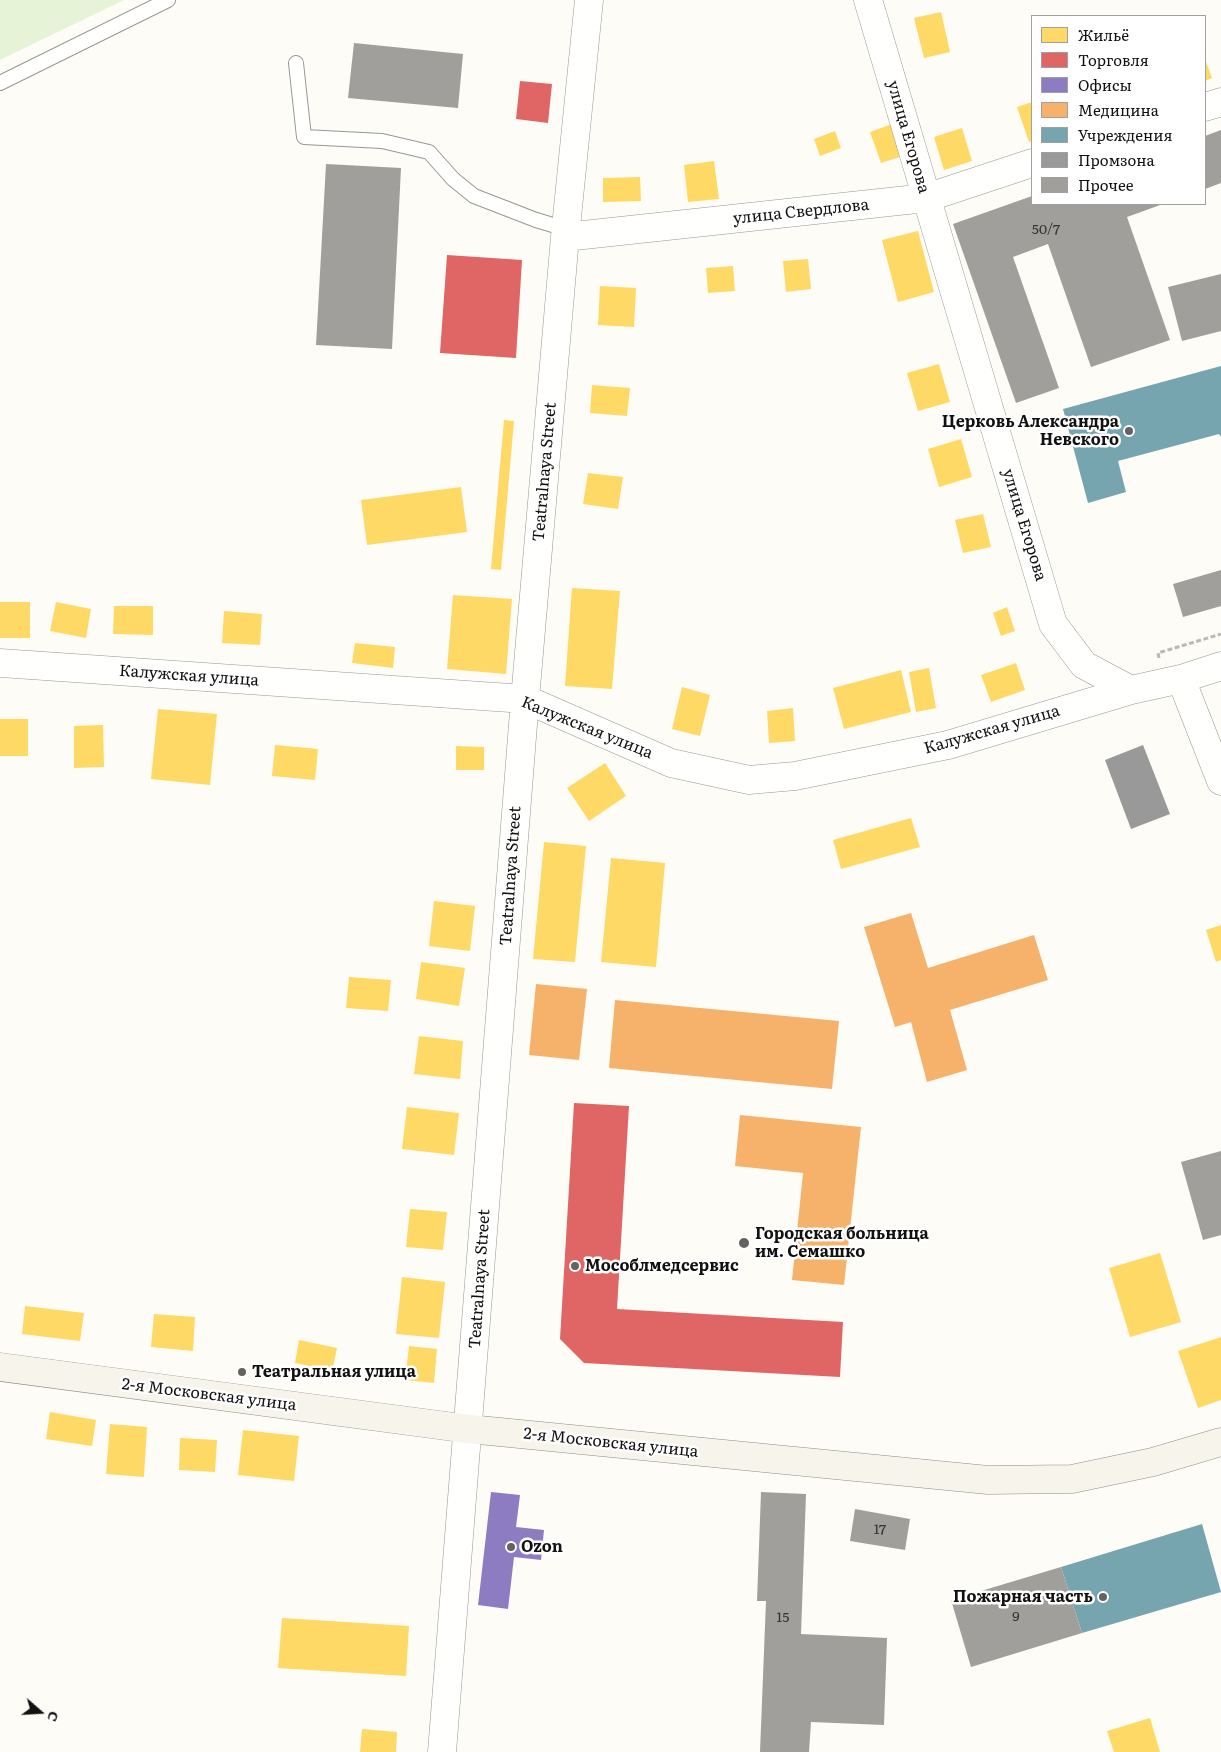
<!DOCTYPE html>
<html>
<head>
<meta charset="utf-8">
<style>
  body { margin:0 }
  #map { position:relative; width:1221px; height:1752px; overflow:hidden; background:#fdfcf7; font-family:Literata,serif }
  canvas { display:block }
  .legend { position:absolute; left:1031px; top:15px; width:175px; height:190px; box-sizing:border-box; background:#fff; border:1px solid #a0a0a0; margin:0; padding:6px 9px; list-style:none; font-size:15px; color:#111 }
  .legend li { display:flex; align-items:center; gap:10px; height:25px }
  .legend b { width:25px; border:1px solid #a0a0a0 }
  .north { position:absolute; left:15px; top:1687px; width:50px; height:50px; -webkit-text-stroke:4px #fff; paint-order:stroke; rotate:109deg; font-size:14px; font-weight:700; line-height:20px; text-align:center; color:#111 }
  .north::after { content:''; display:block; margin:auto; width:18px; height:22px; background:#111; clip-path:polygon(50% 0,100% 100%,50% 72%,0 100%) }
</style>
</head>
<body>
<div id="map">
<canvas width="1221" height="1752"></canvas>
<ul class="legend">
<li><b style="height:14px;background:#ffd966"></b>Жильё</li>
<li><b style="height:14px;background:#e06666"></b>Торговля</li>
<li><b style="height:14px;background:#8e7cc3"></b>Офисы</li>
<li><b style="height:14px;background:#f6b26b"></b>Медицина</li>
<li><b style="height:14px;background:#76a5af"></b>Учреждения</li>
<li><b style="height:14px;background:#999"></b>Промзона</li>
<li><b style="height:14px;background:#a19f9c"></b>Прочее</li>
</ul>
<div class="north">С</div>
</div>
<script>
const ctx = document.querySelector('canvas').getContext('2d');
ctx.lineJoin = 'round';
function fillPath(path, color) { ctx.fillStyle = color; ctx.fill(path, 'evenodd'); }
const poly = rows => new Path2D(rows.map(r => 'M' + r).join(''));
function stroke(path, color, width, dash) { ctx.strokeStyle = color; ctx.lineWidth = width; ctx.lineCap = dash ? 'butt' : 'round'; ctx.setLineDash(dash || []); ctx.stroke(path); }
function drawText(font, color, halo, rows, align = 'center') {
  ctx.font = font + ' Literata,serif'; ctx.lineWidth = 5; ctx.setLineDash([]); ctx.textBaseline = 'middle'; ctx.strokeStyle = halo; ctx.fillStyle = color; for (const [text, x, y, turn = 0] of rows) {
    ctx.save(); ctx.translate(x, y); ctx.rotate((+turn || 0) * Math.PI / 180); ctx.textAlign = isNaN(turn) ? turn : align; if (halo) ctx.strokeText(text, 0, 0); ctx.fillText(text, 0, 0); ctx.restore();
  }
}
fillPath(poly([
  [0,0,124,0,0,60]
]), '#e7f3d7');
fillPath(poly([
  [941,12,950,52,924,58,914,18],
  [1205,59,1212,78,1205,81],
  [1032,102,1032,141,1029,142,1017,107],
  [892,124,903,156,881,163,870,132],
  [962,128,972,161,944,170,934,137],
  [835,131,841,148,820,156,814,139],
  [714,161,719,199,688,202,684,165],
  [640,177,641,201,603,202,603,178],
  [918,231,934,292,898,302,882,240],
  [808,259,811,289,786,292,783,261],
  [733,266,735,291,708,293,706,268],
  [600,286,636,288,634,327,598,325],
  [939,364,950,402,918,411,907,373],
  [592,385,630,388,627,416,590,413],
  [504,420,514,421,501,570,491,569],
  [961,439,972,477,939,487,928,449],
  [588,473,623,477,618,509,583,504],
  [461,487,467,532,367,545,361,500],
  [983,514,991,547,963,553,955,520],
  [572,588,620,591,612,689,565,686],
  [453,595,512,599,506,674,447,669],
  [0,602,30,602,30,638,0,638],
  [56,602,91,609,86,638,50,631],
  [114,606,153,606,153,635,113,634],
  [1007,607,1015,631,1001,636,993,613],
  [224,611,262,614,260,645,222,643],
  [355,643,395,647,393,668,352,663],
  [1016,663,1025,690,991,702,981,675],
  [929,668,936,708,916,712,909,672],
  [901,670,911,712,844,729,833,688],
  [682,687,710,695,700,736,672,729],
  [793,708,795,741,769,743,767,711],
  [158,709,217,714,210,785,151,779],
  [0,719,28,719,28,756,0,756],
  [103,725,104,767,74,768,74,726],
  [275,745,318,749,315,780,272,776],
  [456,746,484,747,484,770,456,770],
  [605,763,626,796,589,821,567,788],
  [911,818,920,847,841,869,833,840],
  [544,842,586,846,575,962,533,959],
  [611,858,665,863,656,967,601,962],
  [434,901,475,906,470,951,429,946],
  [1221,925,1221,960,1216,962,1206,930],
  [421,962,465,968,459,1006,416,999],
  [349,977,391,980,388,1011,346,1008],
  [419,1036,463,1041,460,1079,414,1074],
  [407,1107,459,1113,454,1155,402,1149],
  [410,1209,447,1212,443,1250,406,1247],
  [1160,1253,1181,1322,1130,1337,1109,1268],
  [402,1277,445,1282,439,1338,396,1334],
  [25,1306,84,1313,80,1341,22,1334],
  [154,1314,195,1317,193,1351,151,1347],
  [1221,1337,1221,1400,1198,1408,1178,1351],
  [299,1340,337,1348,332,1371,295,1363],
  [409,1346,437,1349,434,1383,405,1380],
  [50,1412,96,1420,92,1446,46,1439],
  [110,1424,147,1427,144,1477,106,1474],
  [243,1430,299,1436,294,1481,238,1475],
  [180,1438,217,1440,215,1472,179,1470],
  [282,1618,409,1626,406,1676,278,1668],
  [1150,1718,1160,1752,1114,1752,1107,1731],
  [362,1729,397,1732,396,1752,360,1752]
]), '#ffd966');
fillPath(poly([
  [520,81,552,84,548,123,516,119],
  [447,255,522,260,516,358,440,353],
  [574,1103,629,1106,617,1309,843,1322,840,1377,584,1363,560,1339]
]), '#e06666');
fillPath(poly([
  [491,1492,520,1495,516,1527,544,1530,541,1560,514,1557,508,1609,478,1605]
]), '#8e7cc3');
fillPath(poly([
  [911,913,928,968,1034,935,1048,980,950,1010,967,1070,927,1082,911,1022,895,1027,864,927],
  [536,984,587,989,579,1060,529,1055],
  [615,1000,839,1021,832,1089,609,1068],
  [740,1115,861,1127,844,1285,792,1280,803,1173,735,1166]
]), '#f6b26b');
fillPath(poly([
  [1221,366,1221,437,1219,434,1118,461,1126,492,1088,503,1063,409],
  [1202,1524,1221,1592,1082,1633,1061,1567]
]), '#76a5af');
fillPath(poly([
  [1143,745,1170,814,1131,829,1105,760]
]), '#999');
fillPath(poly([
  [354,43,463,54,458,108,348,98],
  [1221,130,1221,183,1205,189,1205,136],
  [326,164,401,168,392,349,316,345],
  [1032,196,1032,204,1163,204,1127,217,1170,340,1091,367,1048,244,1013,257,1059,388,1016,403,953,224],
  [1221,274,1221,331,1182,341,1168,287],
  [1221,570,1221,606,1183,617,1173,584],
  [1221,1151,1221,1235,1203,1240,1181,1162],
  [761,1492,806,1494,801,1634,887,1638,884,1725,811,1722,809,1752,760,1752,766,1601,757,1601],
  [855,1509,910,1519,905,1550,850,1541],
  [1061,1567,1082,1633,971,1667,951,1600]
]), '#a19f9c');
const lane = poly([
  [296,63,304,137,382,141,429,152,453,179,474,196,536,220,566,229],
  [0,83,168,0]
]);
const street = poly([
  [868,0,1053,624,1084,665,1131,690,1181,679,1221,666],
  [1205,107,1221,102],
  [565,237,926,198,1032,163],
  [0,663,525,699,671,763,749,780,795,776,948,745,1131,690],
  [1181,679,1221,781],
  [442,1752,525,699,565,237,589,0]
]);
const secondary = poly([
  [0,1367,469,1429,988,1480,1072,1479,1153,1462,1221,1442]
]);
stroke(lane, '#979795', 16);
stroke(street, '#979795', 29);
stroke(secondary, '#8e8d8b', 29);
stroke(poly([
  [1159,658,1158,653,1221,634]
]), '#b9b9b8', 3, [5, 2.5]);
stroke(lane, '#fffffe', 14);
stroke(street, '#fffffe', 28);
stroke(secondary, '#f6f4eb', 28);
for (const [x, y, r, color] of [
  [1129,431,5,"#646362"],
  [744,1243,6,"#646362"],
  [575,1266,5,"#646362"],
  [242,1372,5,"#646362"],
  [511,1547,5,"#646362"],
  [1103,1597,5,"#646362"]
]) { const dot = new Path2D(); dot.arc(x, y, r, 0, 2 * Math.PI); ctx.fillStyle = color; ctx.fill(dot); stroke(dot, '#fff', 2); }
drawText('14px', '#353434', null, [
  ["50/7",1046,230],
  ["17",880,1530],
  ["9",1016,1617],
  ["15",783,1618]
]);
drawText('16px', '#111', '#fff', [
  ["улица Егорова",908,137,74],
  ["улица Свердлова",801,212,-6],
  ["Teatralnaya Street",545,472,-85],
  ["улица Егорова",1024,525,73],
  ["Калужская улица",189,676,4],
  ["Калужская улица",587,728,22],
  ["Калужская улица",992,730,-16],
  ["Teatralnaya Street",511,876,-86],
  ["Teatralnaya Street",480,1279,-86],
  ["2-я Московская улица",209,1395,7],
  ["2-я Московская улица",611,1443,6]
]);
drawText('bold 16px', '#111', '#fff', [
  ["Церковь Александра",1119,422,"right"],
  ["Невского",1119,440,"right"],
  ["Городская больница",755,1234],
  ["им. Семашко",755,1252],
  ["Мособлмедсервис",585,1266],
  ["Театральная улица",252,1372],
  ["Ozon",521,1547],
  ["Пожарная часть",1093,1597,"right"]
], 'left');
</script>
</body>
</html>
